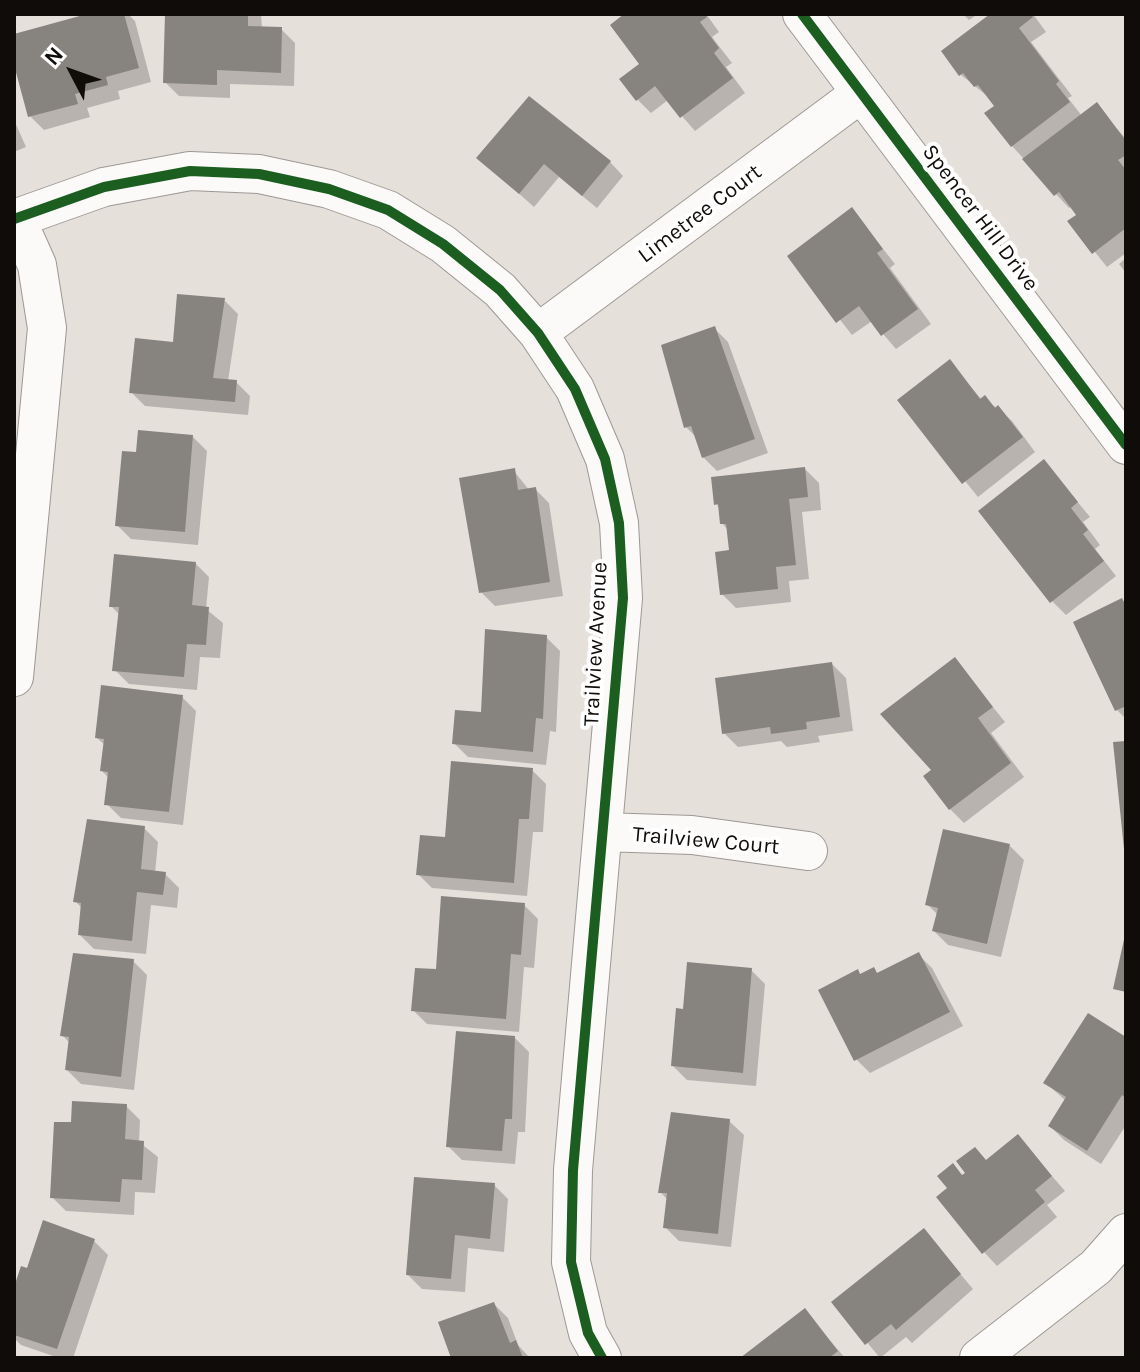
<!DOCTYPE html>
<html>
<head>
<meta charset="utf-8">
<style>
  body { margin:0 }
  #map { position:relative; width:1140px; height:1372px; overflow:hidden; background:#e6e0da; font-family:Karla,sans-serif }
  canvas { display:block }
  .frame { position:absolute; inset:0; border:16px solid #100c09; pointer-events:none }
  .north { position:absolute; left:32px; top:32px; width:80px; height:80px; -webkit-text-stroke:6px #fff; paint-order:stroke; rotate:311deg; font-size:22px; font-weight:700; line-height:32px; text-align:center; color:#100c09 }
  .north::after { content:''; display:block; margin:auto; width:28px; height:36px; background:#100c09; clip-path:polygon(50% 0,100% 100%,50% 72%,0 100%) }
</style>
</head>
<body>
<div id="map">
<canvas width="1140" height="1372"></canvas>
<div class="frame"></div>
<div class="north">N</div>
</div>
<script>
const ctx = document.querySelector('canvas').getContext('2d');
ctx.lineJoin = 'round';
function fillPath(path, color) { ctx.fillStyle = color; ctx.fill(path, 'evenodd'); }
const poly = rows => new Path2D(rows.map(r => 'M' + r).join(''));
function stroke(path, color, width, dash) { ctx.strokeStyle = color; ctx.lineWidth = width; ctx.lineCap = dash ? 'butt' : 'round'; ctx.setLineDash(dash || []); ctx.stroke(path); }
function drawText(font, color, halo, rows, align = 'center') {
  ctx.font = font + ' Karla,sans-serif'; ctx.lineWidth = 8; ctx.setLineDash([]); ctx.textBaseline = 'middle'; ctx.strokeStyle = halo; ctx.fillStyle = color; for (const [text, x, y, turn = 0] of rows) {
    ctx.save(); ctx.translate(x, y); ctx.rotate((+turn || 0) * Math.PI / 180); ctx.textAlign = isNaN(turn) ? turn : align; if (halo) ctx.strokeText(text, 0, 0); ctx.fillText(text, 0, 0); ctx.restore();
  }
}
fillPath(poly([
  [95,14,128,14,135,21,151,82,118,91,120,99,87,108,90,117,44,130,30,116,14,58,14,36],
  [167,14,261,14,262,28,281,29,295,43,294,86,230,84,230,98,179,96,165,82],
  [628,14,706,14,719,32,712,37,732,63,726,67,745,93,695,131,668,100,651,113,637,99,642,64],
  [963,14,978,14,969,20],
  [993,14,1033,14,1046,32,1031,42,1072,96,1068,98,1082,116,1096,105,1126,139,1126,253,1107,267,1070,221,1079,215,1072,206,1069,208,1056,194,1012,146,991,99,961,75,944,52],
  [14,120,26,147,14,152],
  [479,158,610,162,623,176,597,208,559,177,534,207],
  [852,210,895,264,890,268,931,324,896,349,872,321,852,335,790,256],
  [1126,258,1126,273,1119,264],
  [224,300,238,314,228,381,236,382,250,396,248,415,145,406,131,392,175,344],
  [714,328,728,342,768,453,717,471,703,457,697,438,686,427],
  [950,362,982,400,998,408,1012,421,1035,452,978,497,900,401],
  [193,437,207,451,198,545,131,539,117,525],
  [1044,461,1090,517,1083,522,1100,545,1095,549,1116,576,1066,615,1052,601],
  [805,469,819,483,821,510,802,512,809,579,789,581,791,602,736,608,722,594,731,552,728,530,722,523,721,509,716,504],
  [514,471,529,490,535,489,549,503,563,596,495,606,481,592],
  [195,563,209,577,206,609,223,623,220,658,200,657,197,690,129,684,115,670,120,615,111,606],
  [1122,601,1126,605,1126,719,1117,710],
  [546,637,560,651,556,732,550,731,546,765,468,757,454,743,483,714],
  [955,660,1005,722,991,733,1024,777,964,823,950,809,934,770],
  [832,664,846,678,853,731,818,736,820,742,787,747,781,741,738,747,724,733],
  [182,697,196,711,183,825,121,818,107,804,109,778,102,771,105,745,97,738],
  [532,770,546,784,543,832,533,832,527,896,432,888,418,874,447,839],
  [144,828,158,842,155,873,165,874,179,888,177,908,151,905,146,954,94,949,80,935,83,909,76,902],
  [1010,846,1024,860,1001,957,948,945,934,931,938,915,927,904],
  [524,905,538,919,534,968,524,967,519,1032,427,1024,413,1010,438,972],
  [918,954,932,968,963,1026,870,1073,856,1059,861,976,878,975],
  [133,961,147,975,134,1090,81,1084,67,1070,70,1043,62,1035],
  [751,970,765,984,756,1086,687,1080,673,1066,684,1011],
  [515,1038,529,1052,525,1132,518,1132,515,1164,462,1160,448,1146],
  [1126,1039,1126,1125,1101,1164,1064,1140,1050,1126,1066,1101,1046,1083],
  [126,1106,140,1120,139,1142,158,1157,155,1193,135,1192,134,1215,66,1211,52,1197,72,1125],
  [729,1121,744,1135,731,1247,679,1241,665,1227,668,1200,660,1192],
  [1018,1137,1065,1191,1047,1205,1057,1217,997,1266,984,1252,963,1177],
  [494,1185,508,1199,504,1252,468,1248,465,1292,422,1289,408,1275],
  [924,1231,973,1289,912,1343,906,1337,880,1358,834,1302],
  [94,1241,108,1255,73,1358,59,1358,21,1345,14,1338,14,1293,28,1270],
  [494,1304,508,1318,518,1345,530,1358,454,1358],
  [804,1310,845,1358,743,1358]
]), '#0003');
fillPath(poly([
  [87,14,124,14,139,68,106,77,108,85,75,94,78,104,28,117,14,65,14,34],
  [165,14,248,14,248,26,282,27,281,73,217,70,217,85,163,83],
  [624,14,705,14,707,17,700,22,719,48,714,53,733,78,680,118,655,86,636,101,619,79,639,64,610,25],
  [990,14,1031,14,1033,17,1019,28,1059,81,1056,84,1070,102,1011,147,984,113,994,106,978,85,974,87,963,73,959,76,941,51],
  [529,96,611,161,582,196,544,164,519,194,476,158],
  [1097,102,1126,141,1126,155,1118,160,1126,170,1126,228,1092,254,1067,221,1076,215,1059,192,1054,196,1022,159],
  [852,207,883,249,877,253,918,309,881,336,859,306,836,323,787,256],
  [177,294,225,298,213,378,237,380,235,402,129,393,135,338,173,342],
  [715,326,755,439,702,458,691,426,684,428,661,345],
  [950,359,980,399,985,395,995,408,998,405,1023,437,962,484,897,400],
  [138,430,193,435,185,532,115,526,122,451,136,452],
  [1044,459,1078,502,1071,508,1088,530,1083,534,1104,561,1050,603,978,511],
  [805,467,808,497,789,499,796,565,776,567,778,589,720,595,715,552,729,550,726,524,720,524,718,504,714,505,711,477],
  [515,468,518,490,536,487,550,582,479,593,459,478],
  [114,554,196,562,192,605,209,607,206,645,187,644,184,677,112,671,119,607,109,607],
  [1122,598,1126,606,1126,706,1115,711,1073,622],
  [485,629,547,635,543,719,536,718,533,752,452,744,455,710,481,712],
  [955,657,993,707,978,718,1011,763,949,810,923,776,931,770,880,714],
  [832,662,840,717,806,722,807,729,771,734,770,727,722,734,715,678],
  [101,685,183,695,169,812,104,805,108,772,100,771,104,739,95,738],
  [1126,741,1126,849,1124,849,1113,742],
  [451,761,533,768,529,819,519,819,514,883,416,875,420,835,445,837],
  [87,819,145,826,141,869,166,872,163,895,137,892,132,941,78,935,81,903,73,902],
  [943,829,1010,844,987,944,932,931,938,908,925,905],
  [441,896,525,903,521,955,511,954,506,1019,411,1011,415,968,436,969],
  [1125,935,1126,935,1126,992,1113,989],
  [919,952,950,1012,854,1061,818,990,858,969,860,974,874,967,877,973],
  [73,953,134,959,121,1077,65,1070,69,1037,60,1036],
  [687,962,752,968,743,1073,671,1066,676,1008,683,1009],
  [1088,1013,1126,1037,1126,1098,1122,1095,1087,1151,1048,1126,1066,1097,1043,1083],
  [456,1031,515,1036,512,1119,505,1119,502,1151,446,1147],
  [72,1101,127,1104,125,1139,144,1141,142,1180,122,1179,120,1202,50,1198,54,1122,71,1122],
  [671,1112,730,1119,718,1234,663,1228,667,1193,658,1193],
  [1018,1134,1052,1176,1035,1190,1045,1202,982,1254,936,1197,947,1188,937,1176,953,1163,962,1175,965,1173,956,1161,975,1147,986,1160],
  [414,1177,495,1183,490,1239,455,1235,451,1279,406,1275],
  [43,1220,95,1239,57,1349,14,1335,14,1287,21,1266,27,1268],
  [924,1228,961,1274,896,1330,891,1324,865,1345,831,1302],
  [494,1302,510,1343,516,1340,523,1358,451,1358,438,1322],
  [805,1308,838,1351,829,1358,740,1358]
]), '#87837f');
const minor = poly([
  [802,14,1126,445],
  [14,219,104,187,190,171,259,174,329,189,388,210,443,244,500,290,538,333,575,389,605,459,619,523,623,598,573,1170,571,1262,588,1333,602,1358],
  [538,333,861,93],
  [14,677,47,328,37,265,16,218],
  [603,832,692,835,808,851],
  [979,1358,1096,1267,1126,1233]
]);
stroke(minor, '#9d9894', 40);
stroke(minor, '#fbfaf9', 38);
stroke(poly([
  [802,14,1126,445],
  [14,219,104,187,190,171,259,174,329,189,388,210,443,244,500,290,538,333,575,389,605,459,619,523,623,598,573,1170,571,1262,588,1333,602,1358]
]), '#1b5e20', 10);
drawText('22px', '#100c09', '#fff', [
  ["Limetree Court",700,214,-37],
  ["Spencer Hill Drive",980,218,53],
  ["Trailview Avenue",596,644,-87],
  ["Trailview Court",706,841,5]
]);
</script>
</body>
</html>
